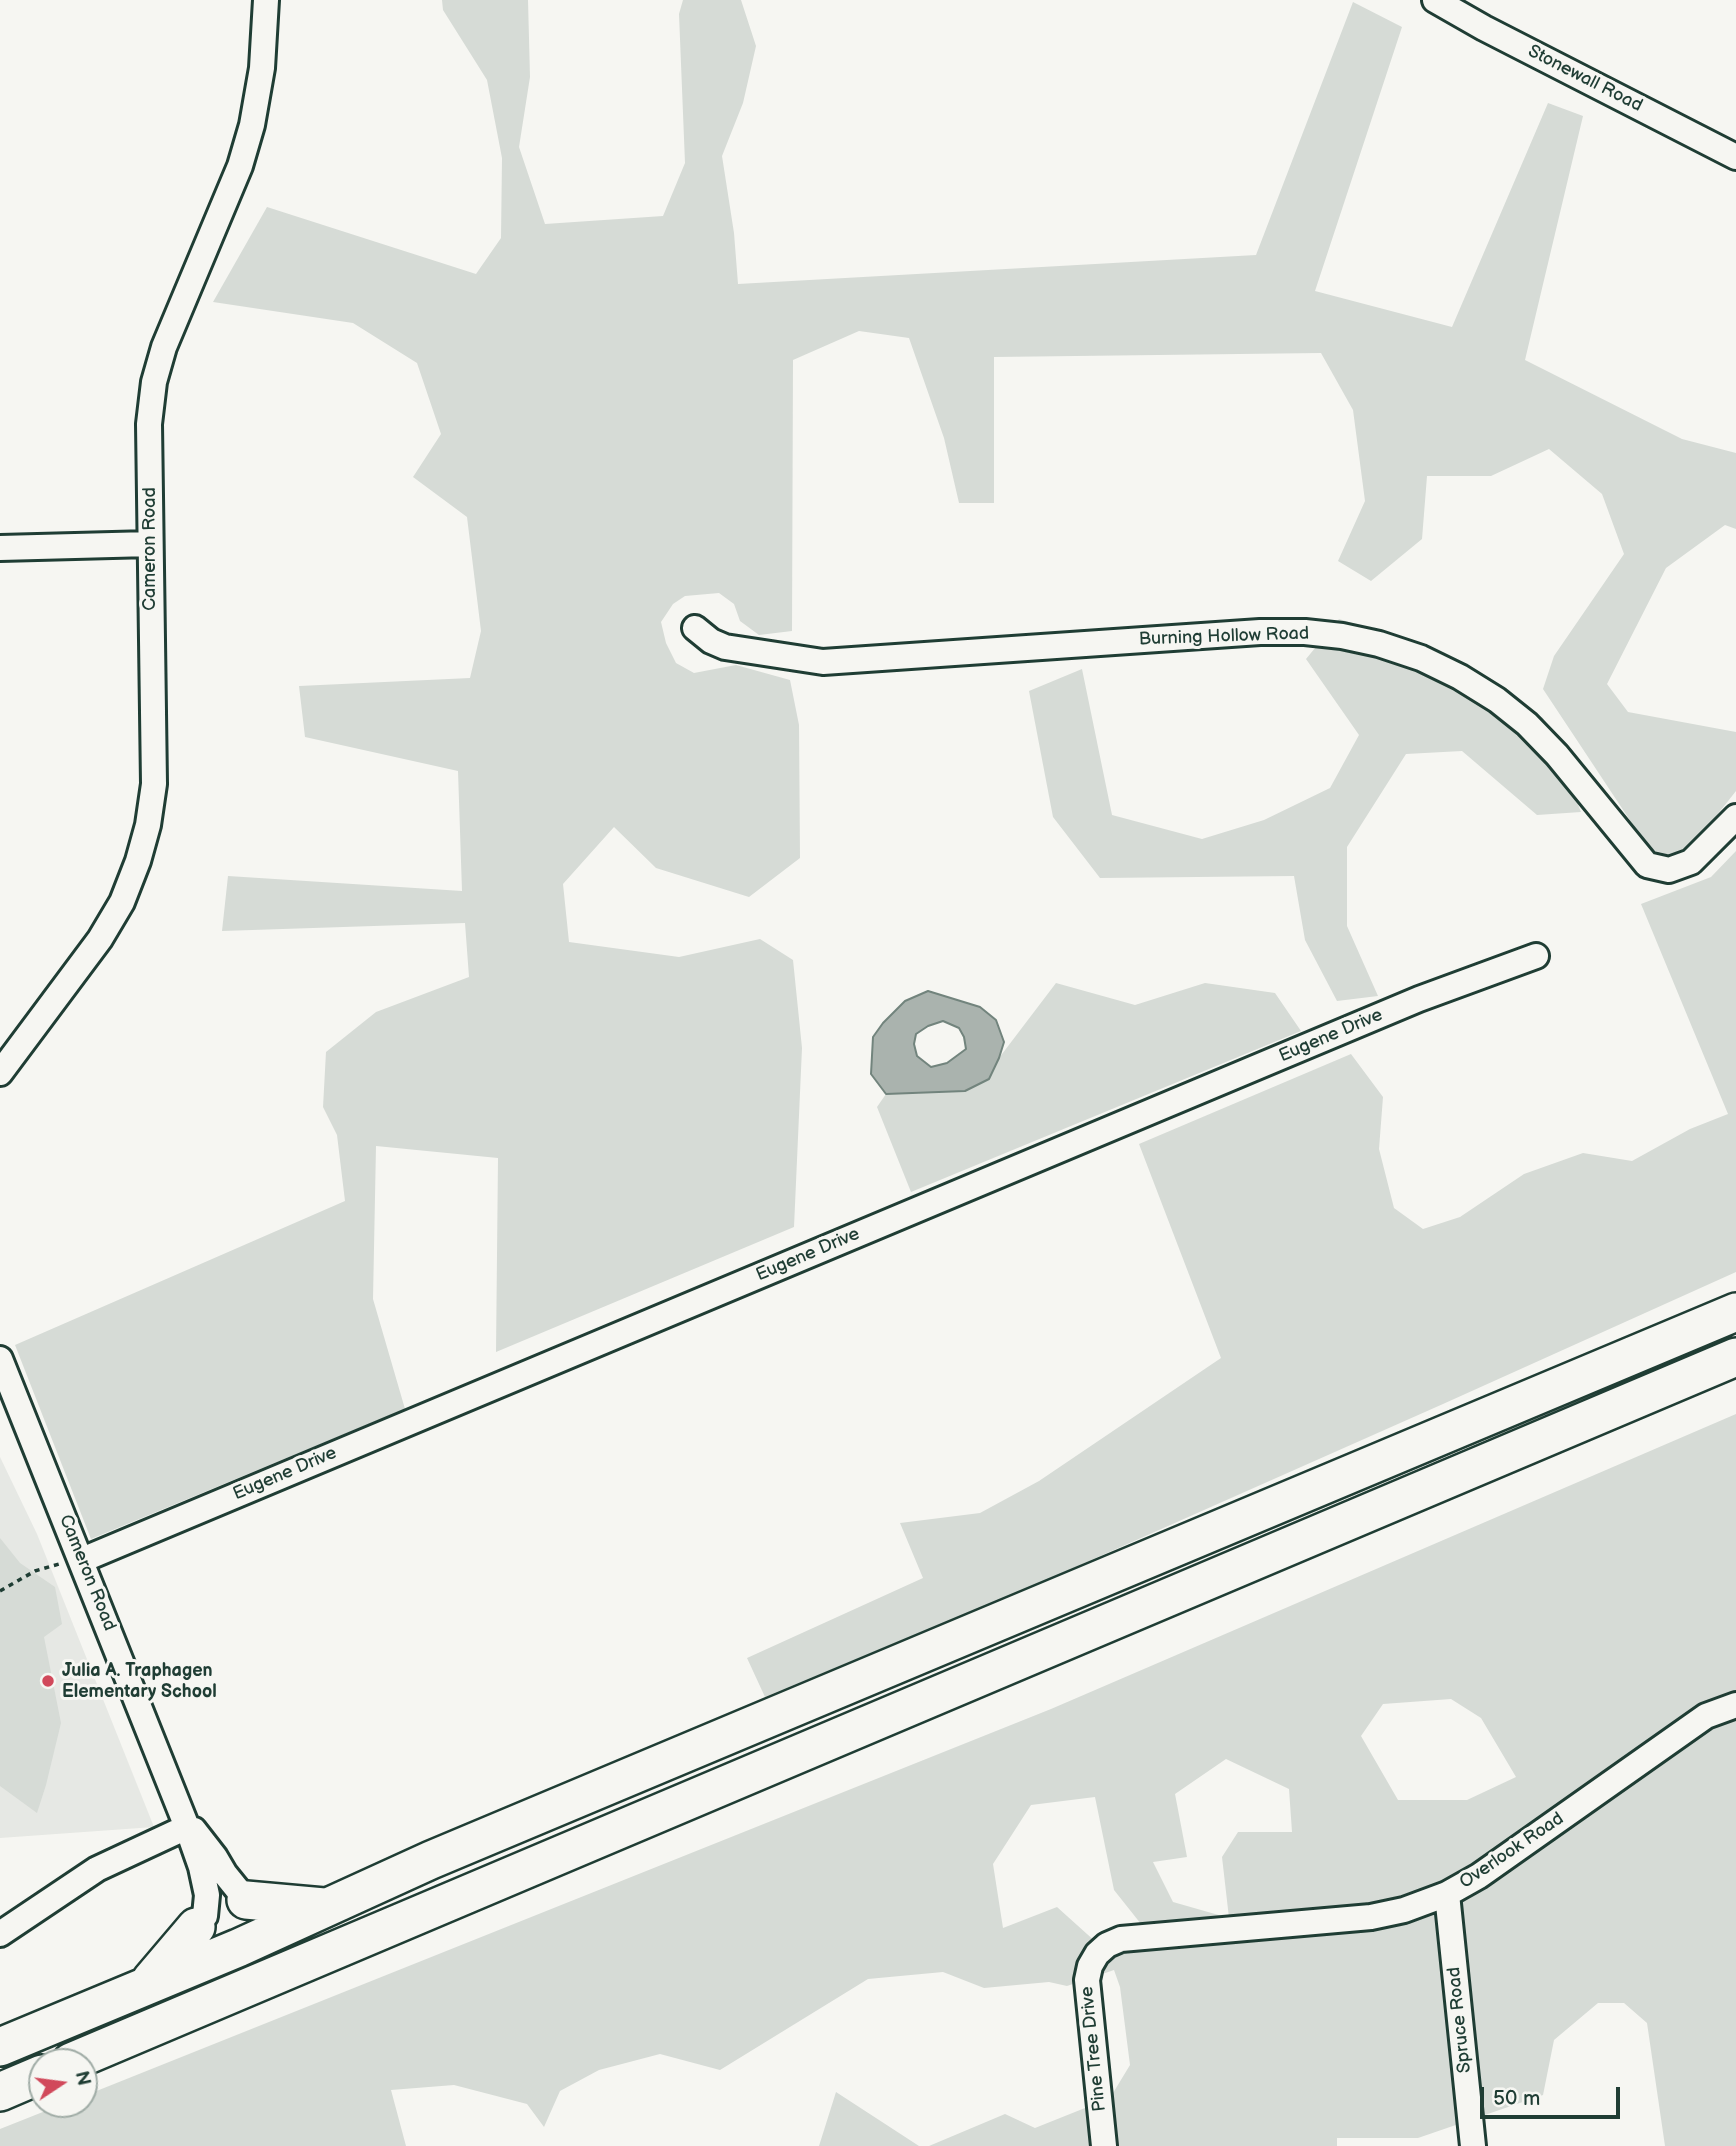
<!DOCTYPE html>
<html>
<head>
<meta charset="utf-8">
<style>
  body { margin:0 }
  #map { position:relative; width:1736px; height:2146px; overflow:hidden; background:#f6f6f2; font-family:"Balsamiq Sans",sans-serif }
  canvas { display:block }
  .north { position:absolute; left:28px; top:2048px; width:70px; height:70px; box-sizing:border-box; background:#f6f6f2; border:2px solid #a0aca6; border-radius:50%; rotate:77deg; font-size:19px; font-weight:700; line-height:28px; text-align:center; color:#1f3d34 }
  .north::after { content:''; display:block; margin:auto; width:24px; height:32px; background:#d1495b; clip-path:polygon(50% 0,100% 100%,50% 72%,0 100%) }
  .scale { position:absolute; left:1480px; top:2087px; width:140px; height:32px; box-sizing:border-box; border:4px solid #1f3d34; border-top:0; padding-left:9px; font-size:21px; line-height:24px; white-space:nowrap; color:#1f3d34; -webkit-text-stroke:5px #f6f6f2; paint-order:stroke }
</style>
</head>
<body>
<div id="map">
<canvas width="1736" height="2146"></canvas>
<div class="north">N</div>
<div class="scale">50 m</div>
</div>
<script>
const ctx = document.querySelector('canvas').getContext('2d');
ctx.lineJoin = 'round';
function fillPath(path, color) { ctx.fillStyle = color; ctx.fill(path, 'evenodd'); }
const poly = rows => new Path2D(rows.map(r => 'M' + r).join(''));
function stroke(path, color, width, dash) { ctx.strokeStyle = color; ctx.lineWidth = width; ctx.lineCap = dash ? 'butt' : 'round'; ctx.setLineDash(dash || []); ctx.stroke(path); }
function drawText(font, color, halo, rows, align = 'center') {
  ctx.font = font + ' "Balsamiq Sans",sans-serif'; ctx.lineWidth = 6; ctx.setLineDash([]); ctx.textBaseline = 'middle'; ctx.strokeStyle = halo; ctx.fillStyle = color; for (const [text, x, y, turn = 0] of rows) {
    ctx.save(); ctx.translate(x, y); ctx.rotate((+turn || 0) * Math.PI / 180); ctx.textAlign = isNaN(turn) ? turn : align; if (halo) ctx.strokeText(text, 0, 0); ctx.fillText(text, 0, 0); ctx.restore();
  }
}
fillPath(poly([
  [0,1457,37,1534,154,1827,0,1838]
]), '#e6e8e4');
fillPath(poly([
  [442,0,528,0,530,77,519,147,545,224,663,216,685,163,679,14,683,0,741,0,756,46,743,103,722,156,734,233,738,284,1256,255,1353,2,1402,27,1315,291,1452,327,1548,103,1583,116,1525,360,1682,439,1736,453,1736,529,1725,525,1666,568,1607,684,1628,712,1736,732,1736,791,1698,839,1673,856,1649,849,1543,689,1554,656,1624,554,1602,494,1549,449,1491,476,1427,476,1422,539,1371,581,1338,561,1365,501,1353,410,1321,353,994,357,994,503,959,503,944,438,909,338,859,331,793,360,792,631,759,635,740,621,734,604,719,593,685,596,673,604,661,622,666,643,676,663,694,673,736,665,790,680,799,725,800,858,749,897,656,868,614,827,563,884,569,942,679,957,760,939,793,960,802,1048,794,1227,496,1352,498,1158,376,1146,373,1299,405,1409,91,1539,15,1345,345,1201,337,1135,323,1107,326,1052,376,1012,469,977,465,923,222,931,228,876,462,891,458,771,305,737,299,686,470,678,481,631,467,517,413,477,441,434,417,363,353,323,213,302,267,207,476,274,501,238,502,158,487,80,443,10],
  [1339,619,1428,646,1543,718,1581,812,1537,815,1462,751,1406,754,1347,847,1347,926,1378,996,1337,1001,1305,940,1294,876,1100,878,1053,817,1029,691,1082,669,1112,815,1202,839,1264,820,1330,788,1359,735,1306,659],
  [1736,851,1736,1272,1443,1404,1044,1581,765,1697,747,1658,923,1578,900,1523,980,1513,1039,1481,1221,1358,1139,1144,1351,1054,1383,1097,1379,1149,1394,1208,1423,1229,1460,1217,1524,1174,1583,1153,1632,1161,1690,1129,1728,1114,1641,904,1711,877],
  [1056,983,1135,1005,1205,983,1275,993,1301,1031,911,1192,877,1107,886,1094,925,1093,989,1079,999,1058],
  [1736,1414,1736,2146,1665,2146,1647,2023,1624,2003,1598,2003,1554,2040,1543,2095,1418,2138,1337,2138,1337,2146,929,2146,1005,2114,1035,2128,1110,2098,1130,2065,1120,1987,1114,1970,1067,1986,1049,1982,984,1988,943,1972,868,1979,720,2070,660,2054,599,2070,560,2091,544,2127,527,2104,454,2085,391,2090,406,2146,0,2146,0,2129,63,2104,84,2104,84,2096,1051,1709],
  [1451,1699,1481,1718,1516,1777,1467,1800,1398,1800,1361,1736,1383,1704],
  [1226,1759,1289,1789,1292,1832,1238,1832,1222,1857,1229,1918,1173,1902,1153,1862,1187,1857,1175,1794],
  [1095,1797,1114,1890,1141,1924,1097,1943,1057,1907,1003,1928,993,1864,1031,1805],
  [0,1538,20,1563,55,1587,62,1624,44,1637,61,1723,46,1785,37,1813,0,1786],
  [836,2092,919,2146,819,2146]
]), '#d6dbd6');
const water = poly([
  [928,991,980,1007,996,1020,1004,1042,999,1058,989,1079,965,1091,886,1094,871,1074,873,1037,883,1023,905,1001,928,991],
  [943,1021,959,1028,964,1037,966,1049,947,1063,931,1067,917,1056,914,1044,916,1034,928,1026,943,1021]
]);
fillPath(water, '#aab3ae');
stroke(water, '#72847d', 2);
const minor = poly([
  [1435,0,1484,28,1736,157],
  [0,548,150,544],
  [695,628,711,641,725,647,823,662,1260,632,1305,632,1342,636,1379,644,1421,658,1460,677,1497,700,1527,724,1557,755,1647,865,1669,870,1691,862,1736,817],
  [0,1073,100,939,122,902,138,861,148,825,154,784,149,424,154,382,164,347,240,166,252,125,262,68,266,0],
  [0,1359,187,1827,201,1867,207,1895,205,1916,196,1927],
  [82,1560,1419,999,1536,956],
  [194,1830,215,1857,225,1874,246,1900],
  [1447,1894,1473,2146],
  [0,1934,97,1869,187,1827],
  [1104,2146,1087,1980,1090,1966,1097,1954,1107,1945,1121,1939,1371,1917,1404,1910,1447,1894,1479,1876,1706,1716,1736,1705]
]);
const highway = poly([
  [246,1900,324,1907],
  [151,1980,196,1927],
  [0,2047,238,1948,431,1860,1736,1312],
  [71,2062,1736,1357],
  [0,2092,42,2074]
]);
stroke(minor, '#1f3d34', 30);
stroke(highway, '#1f3d34', 42);
stroke(poly([
  [0,1591,35,1571,59,1564]
]), '#1f3d34', 3.5, [5, 5]);
stroke(minor, '#f6f6f2', 24);
stroke(highway, '#f6f6f2', 37);
for (const [x, y, r, color] of [
  [48,1681,7,"#d1495b"]
]) { const dot = new Path2D(); dot.arc(x, y, r, 0, 2 * Math.PI); ctx.fillStyle = color; ctx.fill(dot); stroke(dot, '#f6f6f2', 2.5); }
drawText('18px', '#1f3d34', '#f6f6f2', [
  ["Stonewall Road",1585,79,27],
  ["Cameron Road",150,549,-90],
  ["Burning Hollow Road",1224,637,-2],
  ["Eugene Drive",1331,1036,-23],
  ["Eugene Drive",808,1255,-23],
  ["Eugene Drive",285,1474,-23],
  ["Cameron Road",87,1573,68],
  ["Overlook Road",1512,1851,-34],
  ["Spruce Road",1460,2020,-96],
  ["Pine Tree Drive",1094,2049,-96]
]);
drawText('bold 18px', '#1f3d34', '#f6f6f2', [
  ["Julia A. Traphagen",62,1671],
  ["Elementary School",62,1692]
], 'left');
</script>
</body>
</html>
